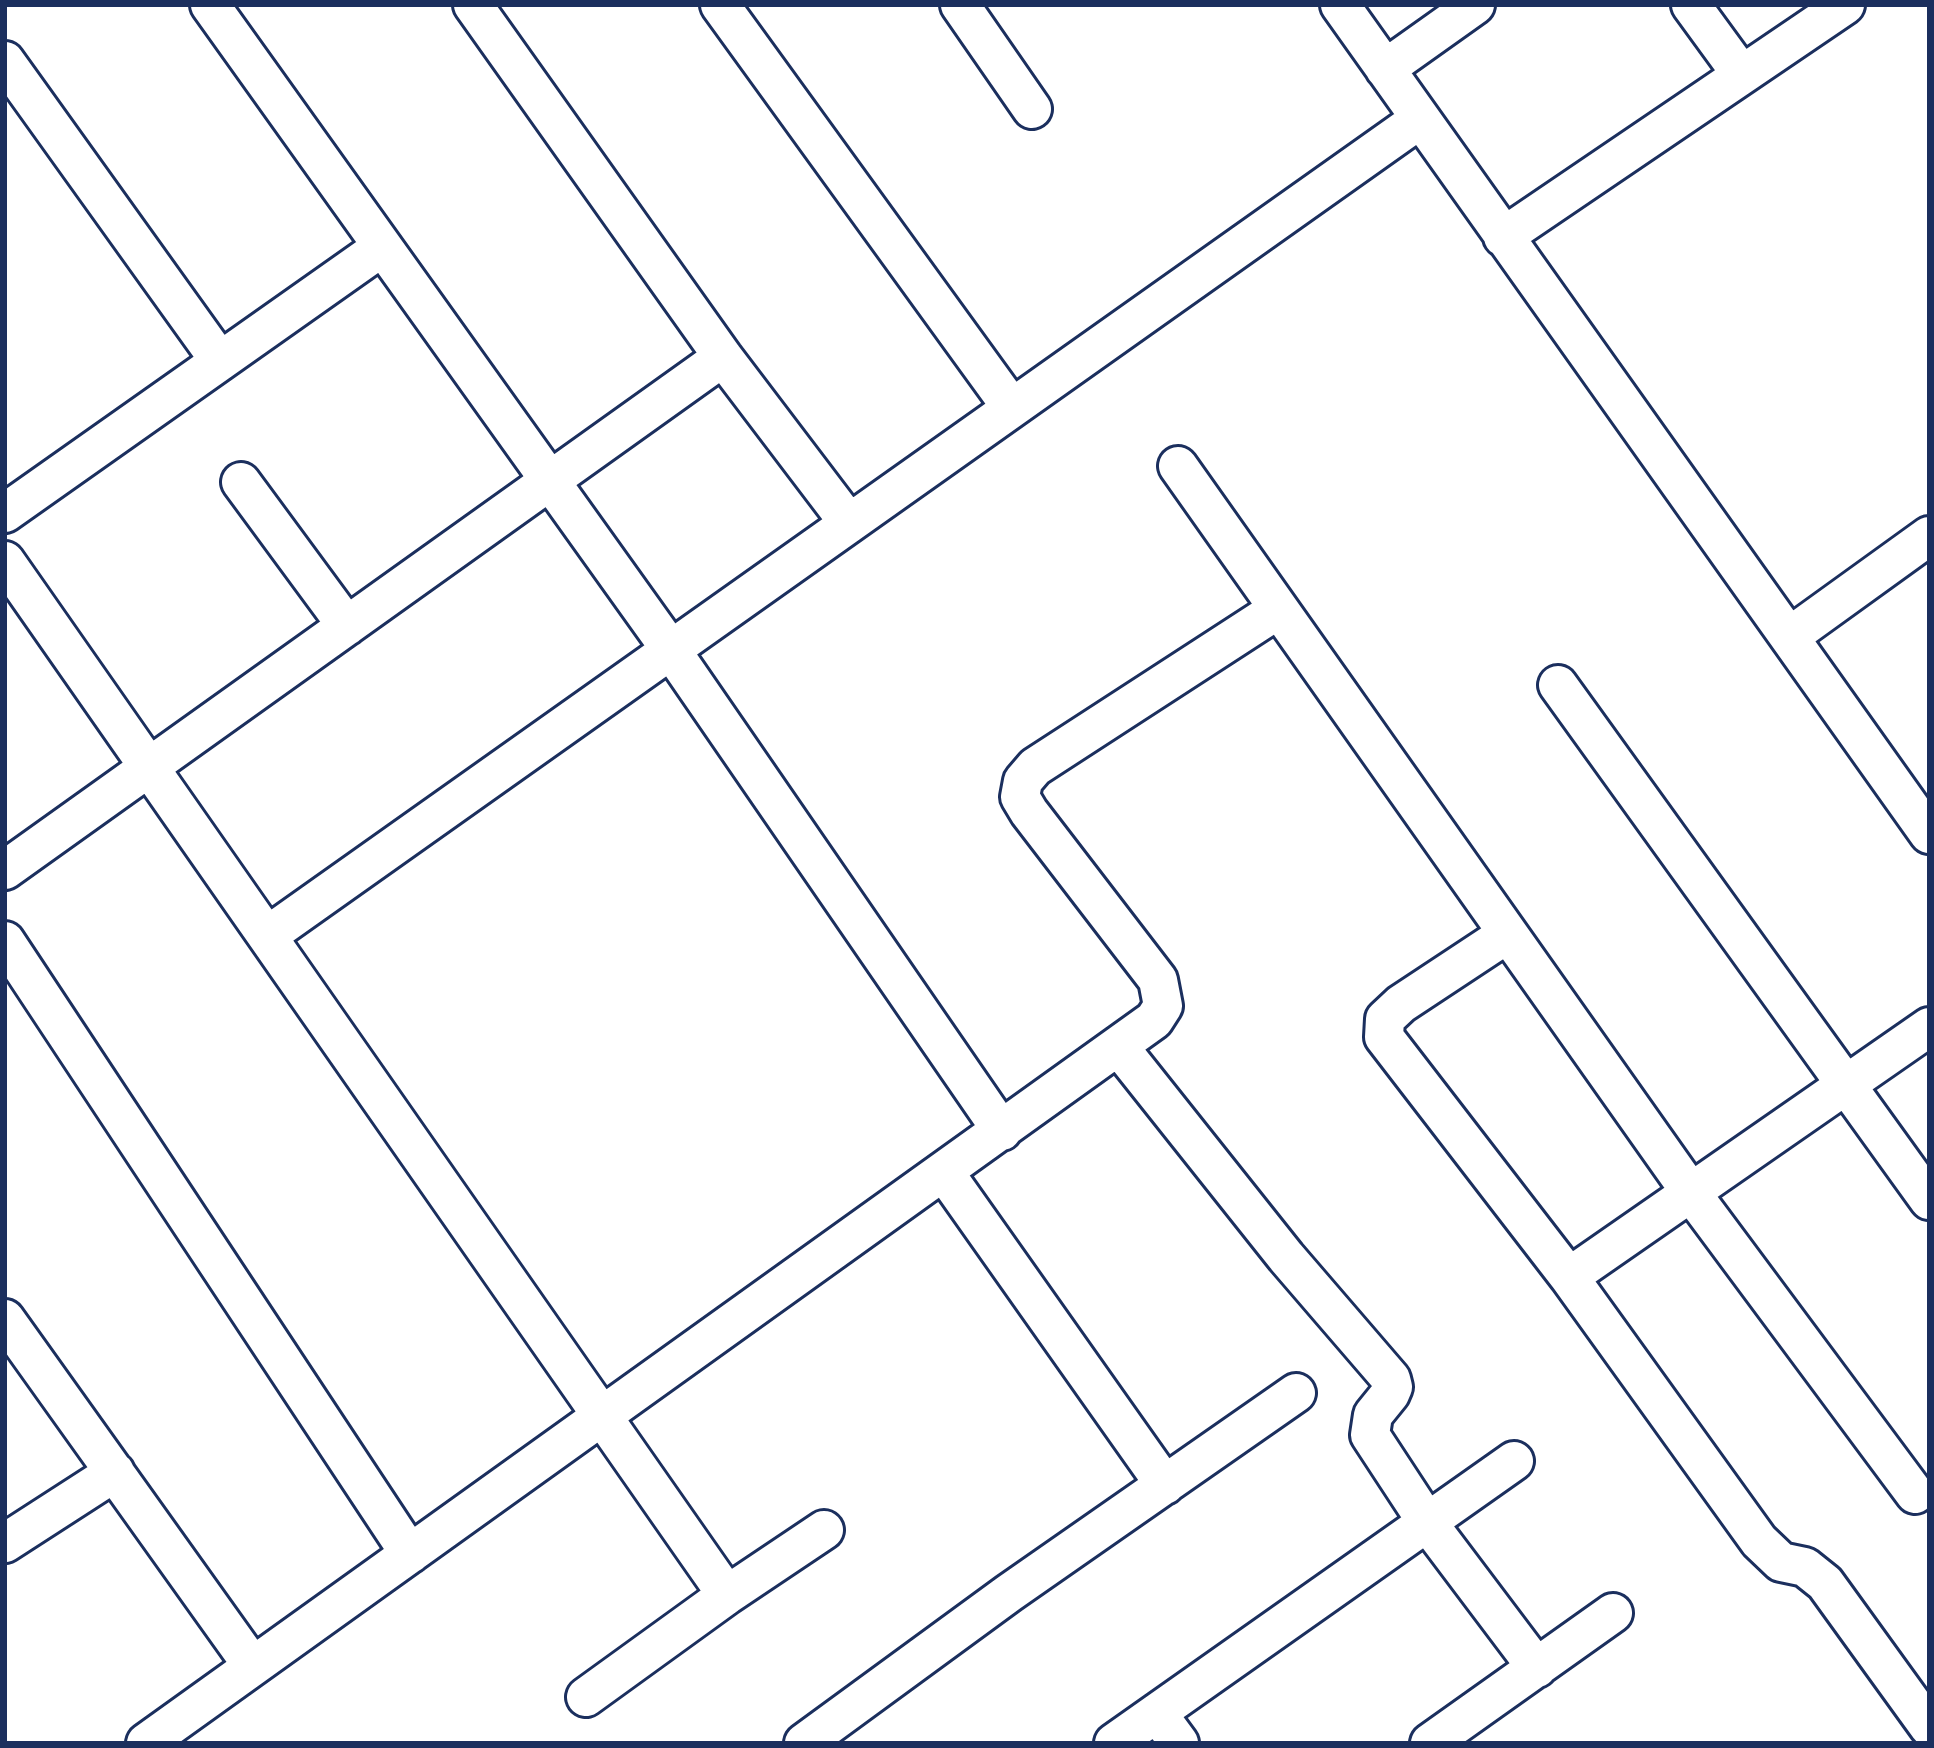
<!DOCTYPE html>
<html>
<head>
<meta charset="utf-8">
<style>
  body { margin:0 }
  #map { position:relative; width:1934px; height:1748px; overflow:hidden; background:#fff; font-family:Kalam,sans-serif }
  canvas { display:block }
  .frame { position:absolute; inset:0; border:7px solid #1b2f5e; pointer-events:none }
</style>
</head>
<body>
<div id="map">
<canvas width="1934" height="1748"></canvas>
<div class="frame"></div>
</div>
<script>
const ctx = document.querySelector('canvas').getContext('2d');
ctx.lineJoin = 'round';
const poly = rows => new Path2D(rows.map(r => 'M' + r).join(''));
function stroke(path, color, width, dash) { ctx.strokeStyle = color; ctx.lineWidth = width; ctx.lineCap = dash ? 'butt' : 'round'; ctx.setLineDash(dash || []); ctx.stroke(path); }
const minor = poly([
  [210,5,671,650,1002,1131],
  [473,5,723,357,849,523],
  [720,5,1012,408],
  [960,5,1032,109],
  [1340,5,1929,834],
  [1691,5,1742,75],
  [5,61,220,361],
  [1385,69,1475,5],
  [1503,237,1845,5],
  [1178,466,1692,1194,1915,1494],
  [241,482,347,626],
  [5,513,382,247],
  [5,561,727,1595],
  [1789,637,1929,536],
  [1558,685,1929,1200],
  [5,870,723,357],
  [1507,934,1401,1004,1385,1019,1384,1037,1569,1277,1759,1541,1781,1562,1805,1567,1825,1583,1929,1727],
  [267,936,1420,119],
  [5,941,410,1554],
  [1119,1047,1286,1257,1391,1379,1393,1387,1390,1394,1373,1415,1370,1435,1427,1522,1537,1668],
  [944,1172,1165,1485],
  [1569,1277,1929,1027],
  [5,1319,252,1665],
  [5,1543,115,1472],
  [586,1697,727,1595,824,1530],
  [1157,1713,1179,1743],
  [146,1743,1154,1020,1163,1006,1158,980,1029,812,1020,797,1023,781,1035,767,1277,610],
  [804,1743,1009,1593,1296,1393],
  [1114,1743,1514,1461],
  [1430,1743,1613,1613]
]);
stroke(minor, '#1b2f5e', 44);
stroke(minor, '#fff', 38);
</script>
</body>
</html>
